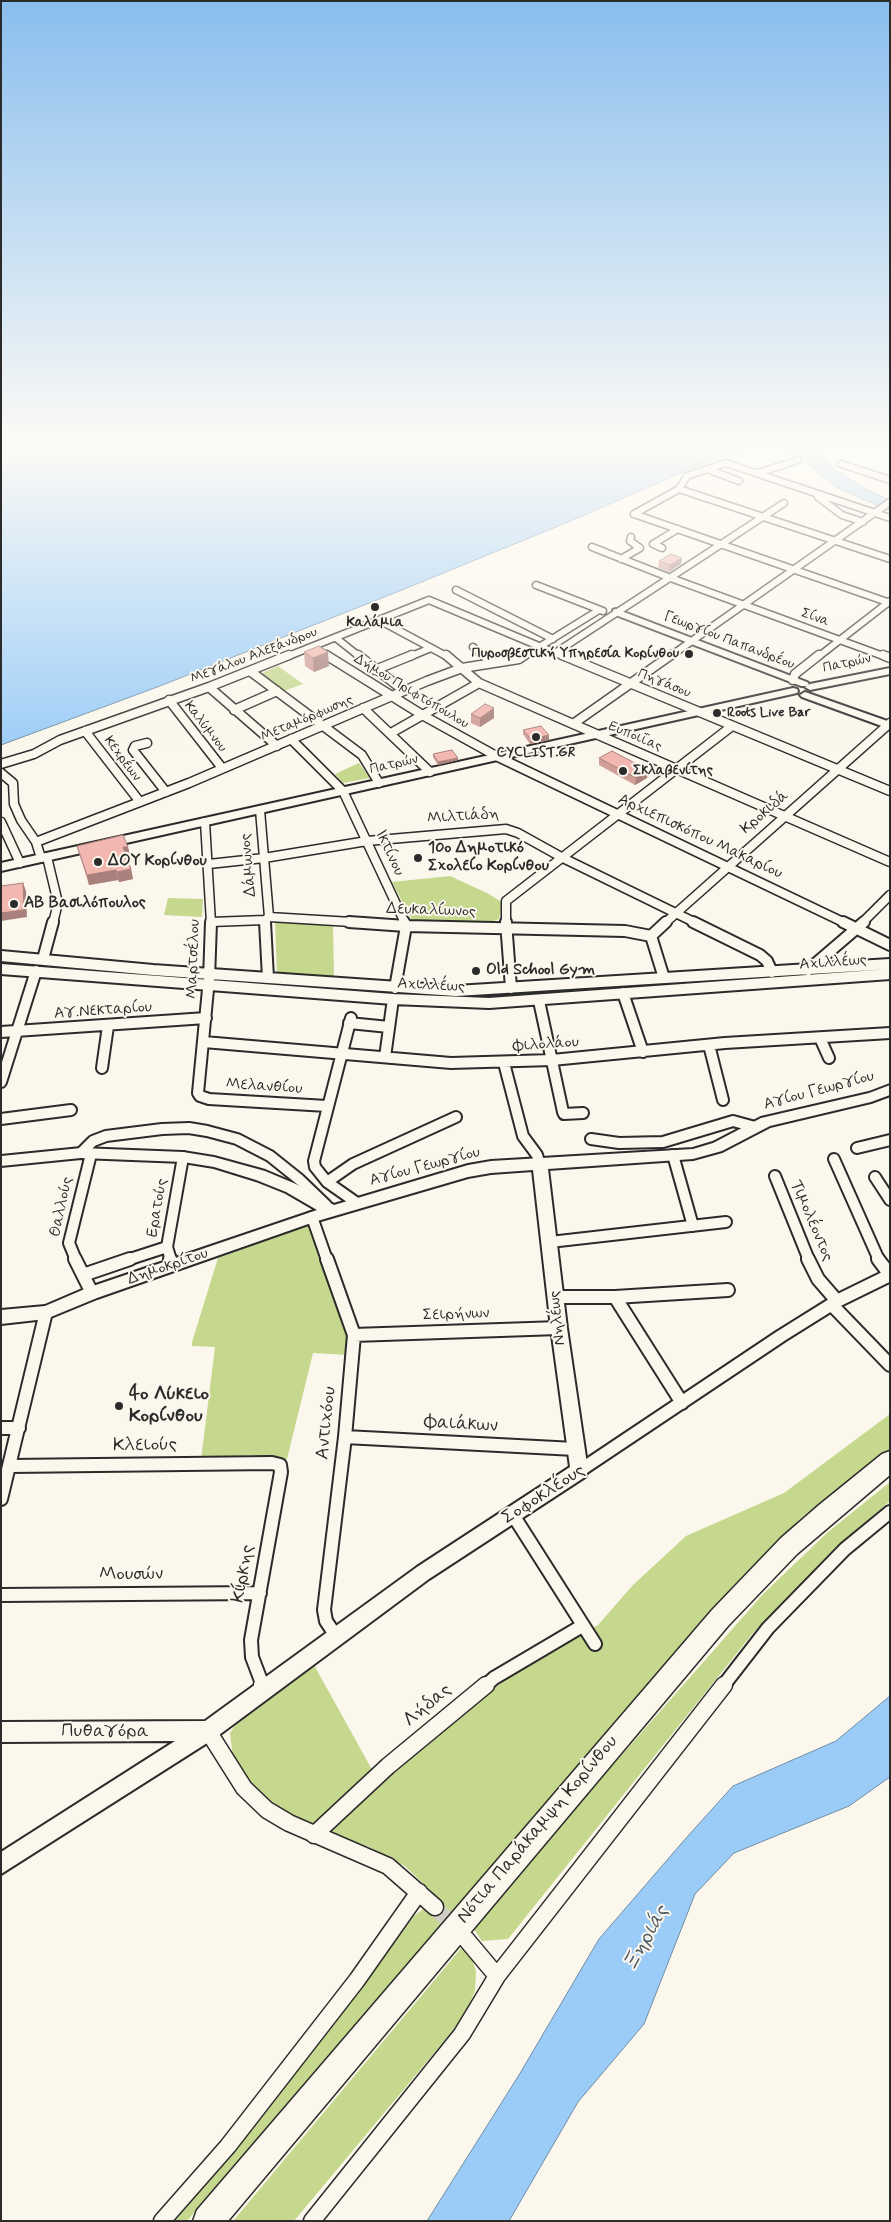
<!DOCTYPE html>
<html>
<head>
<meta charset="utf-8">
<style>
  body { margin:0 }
  #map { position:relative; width:891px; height:2222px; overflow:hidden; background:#fbf7ec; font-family:Mynerve,sans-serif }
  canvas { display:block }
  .frame { position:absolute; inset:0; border:2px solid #2b2b2b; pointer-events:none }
</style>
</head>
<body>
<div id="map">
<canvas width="891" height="2222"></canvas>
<div class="frame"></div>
</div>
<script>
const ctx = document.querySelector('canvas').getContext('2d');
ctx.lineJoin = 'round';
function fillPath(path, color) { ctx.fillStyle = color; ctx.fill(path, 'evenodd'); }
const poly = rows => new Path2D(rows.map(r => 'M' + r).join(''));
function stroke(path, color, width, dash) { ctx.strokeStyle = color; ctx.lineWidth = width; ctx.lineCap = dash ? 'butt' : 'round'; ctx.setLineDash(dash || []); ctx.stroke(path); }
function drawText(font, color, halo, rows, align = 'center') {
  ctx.font = font + ' Mynerve,sans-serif'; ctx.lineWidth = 4; ctx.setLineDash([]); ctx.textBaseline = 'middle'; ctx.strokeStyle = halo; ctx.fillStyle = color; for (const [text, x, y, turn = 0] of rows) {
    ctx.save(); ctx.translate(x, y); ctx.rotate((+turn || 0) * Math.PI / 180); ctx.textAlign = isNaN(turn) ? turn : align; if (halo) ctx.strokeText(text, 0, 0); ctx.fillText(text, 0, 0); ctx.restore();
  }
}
fillPath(poly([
  [278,666,303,684,284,691,260,674],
  [359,763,370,778,343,783,335,774],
  [450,876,487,893,500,901,502,908,499,919,491,922,413,922,392,882],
  [168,898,203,899,202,917,164,915],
  [275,922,333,925,334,978,277,974],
  [308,1225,350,1335,347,1355,313,1353,287,1459,250,1455,201,1460,215,1347,192,1346,192,1342,218,1258],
  [890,1414,890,1452,803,1516,733,1586,187,2221,174,2221,233,2154,353,1999,413,1917,423,1909,431,1913,441,1901,405,1866,369,1847,327,1832,391,1772,457,1717,520,1669,598,1625,633,1585,686,1536,784,1493],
  [890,1482,890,1501,846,1539,753,1633,508,1939,482,1941,474,1929,577,1806,764,1593,828,1532],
  [314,1665,375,1775,313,1825,285,1813,254,1791,233,1758,230,1733,239,1719],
  [463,1946,472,1958,476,1972,475,1991,466,2012,450,2034,294,2221,233,2221]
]), '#c5d88d');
const water = poly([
  [1,444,755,444,685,471,578,518,397,592,160,686,1,745,1,444],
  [783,444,811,444,836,470,863,488,890,500,890,511,836,487,783,444],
  [890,1696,890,1777,849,1806,734,1853,695,1894,644,2024,578,2102,509,2221,427,2221,519,2075,599,1939,687,1837,733,1786,836,1741,890,1696]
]);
fillPath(water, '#9bccf7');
stroke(water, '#6e8ca5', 1);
stroke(poly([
  [435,1907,455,1928]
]), '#d1cec5', 16, [16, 8]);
const streetFar4 = poly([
  [841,464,890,480],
  [707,469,739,481],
  [758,473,798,460],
  [679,489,890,559],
  [818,497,842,515,863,522],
  [634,514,679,489,687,476,726,463,890,518],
  [634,514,890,603],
  [592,547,668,577,886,657],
  [662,548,653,544,678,529],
  [621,559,640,548,630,541,631,537],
  [536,585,603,611],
  [456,590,553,639],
  [379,620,448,657],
  [336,638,360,657],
  [473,647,485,657],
  [318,650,328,657],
  [555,653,784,503],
  [286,657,429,600,565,657],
  [409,657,431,648],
  [523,657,599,610],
  [669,657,890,502],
  [818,657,890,601]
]);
const streetFar3 = poly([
  [326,655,424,716,498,757,845,923],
  [358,655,403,690],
  [446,655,479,683,890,862],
  [483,655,492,662],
  [562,655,890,791],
  [883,655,890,658],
  [375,670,412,655],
  [250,671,362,755,379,783],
  [793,680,795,674,819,655],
  [209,687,277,746],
  [169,700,222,768],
  [363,708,430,772],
  [234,710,277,691],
  [573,724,671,655],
  [85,731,140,802],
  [391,733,479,683],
  [291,739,343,791,405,923],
  [147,743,135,746,133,750,166,792],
  [1,764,34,754,60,740,209,687,289,655],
  [1,773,13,783,14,804,21,820,36,842],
  [260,810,269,917],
  [1,822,20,863],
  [205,822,211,923],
  [47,857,58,903,53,923],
  [41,858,36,842,189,783,427,681,462,668,519,659,525,655],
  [209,864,264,858,367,841,506,829,518,833,563,858,696,923],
  [265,920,265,923],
  [211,922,265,920,269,917,368,923],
  [506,923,506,901,732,726],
  [665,923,890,723],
  [862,923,890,895]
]);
const streetFar2 = poly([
  [211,922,209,979,198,1093,200,1096,209,1099,327,1106],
  [265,922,268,978],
  [349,922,406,926,625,931,651,936],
  [506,922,511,988],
  [693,922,760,955,767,961,772,972],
  [843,922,890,945],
  [1,956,153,970,456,991,890,964],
  [43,959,53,922],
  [1,969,393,999,489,1003,890,974],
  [808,970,864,922],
  [664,978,651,936,666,922],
  [395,988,406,926,404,922],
  [623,993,643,1052],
  [539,1001,563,1112,564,1114,583,1113],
  [351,1018,314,1161,315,1167,327,1182,357,1203],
  [349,1023,389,1027],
  [1,1032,206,1018],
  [820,1038,829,1058],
  [204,1042,451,1063,552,1060,725,1043,890,1033],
  [709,1045,723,1100],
  [385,1057,393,999],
  [504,1063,523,1136,537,1155,540,1165],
  [102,1068,108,1026],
  [1,1082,36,971],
  [1,1119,71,1110],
  [591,1139,619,1143,663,1142,733,1121,755,1127],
  [857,1148,890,1140],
  [81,1153,93,1141,106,1136,162,1129,189,1128,207,1131,237,1139,270,1156,300,1180,326,1205],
  [673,1155,693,1226],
  [834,1159,879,1260],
  [775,1176,809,1260],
  [875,1177,890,1200],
  [327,1182,353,1164,456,1117],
  [312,1217,327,1260],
  [550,1242,726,1222],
  [76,1260,69,1243,91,1154],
  [127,1260,167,1247],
  [171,1260,167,1247,183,1157]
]);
const streetFar1 = poly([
  [75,1259,92,1293],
  [170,1259,172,1265],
  [327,1259,354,1335,345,1437,324,1610,326,1621,336,1636],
  [808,1259,818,1279,837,1301],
  [878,1259,890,1275],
  [83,1275,130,1259],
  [556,1297,615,1297,728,1290],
  [615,1297,682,1403],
  [832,1305,890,1365],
  [354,1335,559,1328],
  [1,1428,19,1428],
  [345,1437,575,1449],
  [10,1466,272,1463,280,1465,281,1472,251,1640,252,1657,263,1686],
  [579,1471,781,1336,837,1301,890,1275],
  [1,1499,46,1312],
  [513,1515,595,1644],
  [1,1595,260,1593],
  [485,1686,494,1678,582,1626],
  [723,1686,768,1628,845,1549,890,1512]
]);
const street = poly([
  [262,1685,264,1689],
  [208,1731,244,1788,267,1810,289,1823,388,1866,435,1907],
  [314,1835,388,1766,486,1685],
  [466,1939,497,1976],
  [162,2221,228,2146,357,1980,419,1892],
  [312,2221,462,2034,497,1976,724,1685]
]);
const secondary = poly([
  [885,444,890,444,890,447,885,446,885,444],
  [616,609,807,682,809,684,807,686,801,686,613,614,613,610,616,609],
  [805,692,890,722,890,729,802,697,800,695,805,692],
  [890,1085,890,1095,871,1102,770,1126,722,1151,693,1159,548,1169,567,1328,588,1471,585,1477,429,1579,215,1738,1,1874,1,1852,175,1741,1,1742,1,1722,205,1721,417,1567,570,1467,551,1328,533,1170,491,1173,468,1177,314,1222,97,1298,46,1319,1,1324,1,1310,45,1306,87,1288,317,1210,286,1192,256,1180,214,1167,183,1162,81,1158,1,1166,1,1156,81,1148,183,1152,214,1157,265,1171,296,1184,334,1205,468,1165,491,1161,693,1149,713,1143,761,1118,869,1093,890,1085]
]);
const primary = poly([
  [890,668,890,674,810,690,805,687,810,684,890,668],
  [793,688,797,689,798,691,797,693,1,871,1,863,793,688]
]);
const highway = poly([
  [890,1451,890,1475,797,1554,728,1626,228,2221,193,2221,197,2210,712,1610,781,1538,819,1505,882,1454,890,1451]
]);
stroke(streetFar4, '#2b2b2b', 9);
stroke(streetFar3, '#2b2b2b', 11);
stroke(streetFar2, '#2b2b2b', 14);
stroke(streetFar1, '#2b2b2b', 16);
stroke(street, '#2b2b2b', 19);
stroke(secondary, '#2b2b2b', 4);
stroke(primary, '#2b2b2b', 4);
stroke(highway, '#2b2b2b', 3);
stroke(streetFar4, '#fbf7ec', 6);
stroke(streetFar3, '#fbf7ec', 8);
stroke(streetFar2, '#fbf7ec', 10);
stroke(streetFar1, '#fbf7ec', 12);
stroke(street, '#fbf7ec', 16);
fillPath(secondary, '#fbf7ec');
fillPath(primary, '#fbf7ec');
fillPath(highway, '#fbf7ec');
fillPath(poly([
  [682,558,681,564,669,572,658,568,659,561],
  [304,652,329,666,314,672,305,666],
  [471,714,494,718,480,727,471,723],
  [523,730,549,735,549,740,530,744,523,734],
  [433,754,458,758,458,760,438,765,433,757],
  [599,758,648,770,647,778,635,785,599,765],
  [77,846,128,847,130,856,127,857,131,869,133,879,119,882,118,880,89,885]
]), '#d09d97');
fillPath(poly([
  [682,558,681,564,669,572,670,565],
  [328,652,329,666,314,672,313,658],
  [494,708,494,718,480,727,480,718],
  [549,735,549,740,530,744,531,739],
  [458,758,458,760,438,765,438,762],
  [648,770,647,778,635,785,636,778],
  [123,847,128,847,130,856,126,857],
  [131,869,133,879,119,882,117,872],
  [116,870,118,880,89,885,87,875],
  [23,883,26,891,27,917,1,921,1,913]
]), '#a9807b');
const building = poly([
  [671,554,682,558,670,565,659,561,671,554],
  [319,646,328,652,313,658,304,652,319,646],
  [485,704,494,708,480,718,471,714,485,704],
  [541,726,549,735,531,739,523,730,541,726],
  [452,750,458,758,438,762,433,754,452,750],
  [612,751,648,770,636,778,599,758,612,751],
  [123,835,128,847,123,847,131,869,117,872,116,870,87,875,77,846,123,835],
  [23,883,24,910,1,913,1,886,23,883]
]);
fillPath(building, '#f2b7b0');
stroke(building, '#a9807b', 1);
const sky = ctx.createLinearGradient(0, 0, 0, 755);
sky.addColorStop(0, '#89beee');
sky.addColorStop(0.59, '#fdfbf6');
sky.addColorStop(1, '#fdfbf600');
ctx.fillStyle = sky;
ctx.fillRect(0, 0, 891, 755);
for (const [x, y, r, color] of [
  [375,607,5,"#2b2b2b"],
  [689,654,5,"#2b2b2b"],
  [717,713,5,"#2b2b2b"],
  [536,737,5,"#2b2b2b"],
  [623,771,5,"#2b2b2b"],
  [418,858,5,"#2b2b2b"],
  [98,862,5,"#2b2b2b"],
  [14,904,5,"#2b2b2b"],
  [476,971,5,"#2b2b2b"],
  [119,1406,5,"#2b2b2b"]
]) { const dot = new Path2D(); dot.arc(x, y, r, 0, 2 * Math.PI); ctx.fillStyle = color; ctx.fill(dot); stroke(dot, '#fbf7ec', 2); }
drawText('14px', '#2b2b2b', '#fbf7ec', [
  ["Σίνα",815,618,20],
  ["Γεωργίου Παπανδρέου",729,641,21],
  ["Μεγάλου Αλεξάνδρου",254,656,-21],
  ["Πατρών",847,664,-12],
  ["Πηγάσου",664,684,22],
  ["Δήμου Πριφτόπουλου",411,692,31],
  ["Μεταμόρφωσης",307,719,-23],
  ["Καλύμνου",205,727,52],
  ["Ευποιΐας",635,737,23],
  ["Κεχρέων",122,759,53],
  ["Πατρών",394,765,-13]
]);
drawText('bold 14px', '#2b2b2b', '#fbf7ec', [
  ["Καλάμια",375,623],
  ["Πυροσβεστική Υπηρεσία Κορίνθου",679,654,"right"],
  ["Roots Live Bar",727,713,"left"],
  ["CYCLIST.GR",536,753],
  ["Σκλαβενίτης",633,771,"left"]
]);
drawText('16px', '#2b2b2b', '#fbf7ec', [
  ["Κροκιδά",765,813,-41],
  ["Μιλτιάδη",463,817,-4],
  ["Αρχιεπισκόπου Μακαρίου",700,837,25],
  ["Ικτίνου",389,853,65],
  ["Δάμωνος",249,865,-95],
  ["Δευκαλίωνος",431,911,2],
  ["Μαρτσέλου",194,959,-88],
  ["Αχιλλέως",833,963,-4],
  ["Αχιλλέως",431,986,3],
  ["Αγ.Νεκταρίου",103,1011,-4],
  ["Φιλολάου",546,1045,-4],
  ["Μελανθίου",264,1087,4],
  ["Αγίου Γεωργίου",819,1091,-15],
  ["Αγίου Γεωργίου",425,1167,-15],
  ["Θαλλούς",62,1207,-78],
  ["Ερατούς",158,1208,-80],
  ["Τιμολέοντος",811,1221,67],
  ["Δημοκρίτου",168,1267,-19],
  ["Σειρήνων",456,1315,-2],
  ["Νηλέως",558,1318,-96]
]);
drawText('bold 16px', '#2b2b2b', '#fbf7ec', [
  ["10ο Δημοτικό",428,849],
  ["Σχολείο Κορίνθου",428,867],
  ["ΔΟΥ Κορίνθου",108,862],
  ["ΑΒ Βασιλόπουλος",24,904],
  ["Old School Gym",486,971]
], 'left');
drawText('bold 19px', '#2b2b2b', '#fbf7ec', [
  ["4ο Λύκειο",129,1395],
  ["Κορίνθου",129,1417]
], 'left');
drawText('19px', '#2b2b2b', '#fbf7ec', [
  ["Αντιχόου",327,1423,-84],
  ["Φαιάκων",461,1425,3],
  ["Κλειούς",145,1446,-1],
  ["Σοφοκλέους",544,1495,-33],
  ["Κίρκης",244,1574,-80],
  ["Μουσών",131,1575],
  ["Λήδας",428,1706,-40],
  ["Πυθαγόρα",105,1732],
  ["Νότια Παράκαμψη Κορίνθου",538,1830,-50]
]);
drawText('italic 21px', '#4d5b68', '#fbf7ec', [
  ["Ξηριάς",647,1939,-61]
]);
</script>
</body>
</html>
